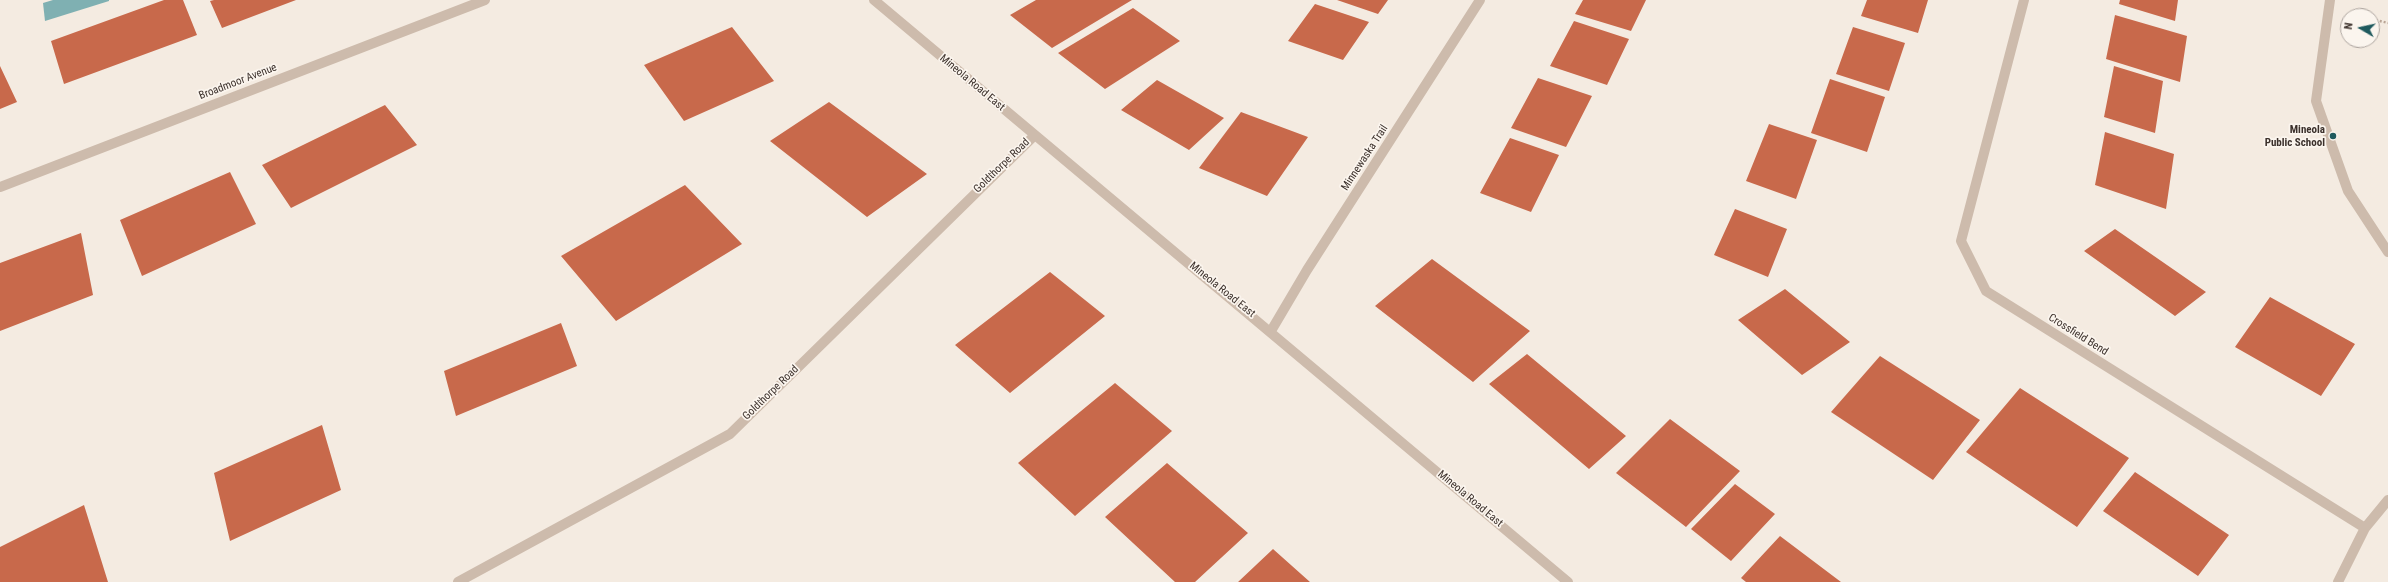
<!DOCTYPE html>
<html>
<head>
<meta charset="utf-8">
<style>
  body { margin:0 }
  #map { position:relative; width:2388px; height:582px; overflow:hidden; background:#f4ebe1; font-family:"Roboto Condensed",sans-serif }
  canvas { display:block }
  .north { position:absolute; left:2340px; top:8px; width:40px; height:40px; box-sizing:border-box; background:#fbf5ee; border:1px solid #aea6a0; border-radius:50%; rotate:279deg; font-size:11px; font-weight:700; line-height:16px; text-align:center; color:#3b302b }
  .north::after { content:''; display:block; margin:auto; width:14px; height:18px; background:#1f5a5e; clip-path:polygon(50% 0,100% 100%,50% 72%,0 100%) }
</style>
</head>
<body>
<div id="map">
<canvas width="2388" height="582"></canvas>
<div class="north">N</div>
</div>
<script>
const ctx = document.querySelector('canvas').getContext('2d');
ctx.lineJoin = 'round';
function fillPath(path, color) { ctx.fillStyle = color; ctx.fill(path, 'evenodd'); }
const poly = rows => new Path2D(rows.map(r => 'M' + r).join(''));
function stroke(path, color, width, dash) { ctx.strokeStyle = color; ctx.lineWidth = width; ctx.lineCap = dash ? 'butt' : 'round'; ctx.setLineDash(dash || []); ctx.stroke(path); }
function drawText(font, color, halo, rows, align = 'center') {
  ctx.font = font + ' "Roboto Condensed",sans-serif'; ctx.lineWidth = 3.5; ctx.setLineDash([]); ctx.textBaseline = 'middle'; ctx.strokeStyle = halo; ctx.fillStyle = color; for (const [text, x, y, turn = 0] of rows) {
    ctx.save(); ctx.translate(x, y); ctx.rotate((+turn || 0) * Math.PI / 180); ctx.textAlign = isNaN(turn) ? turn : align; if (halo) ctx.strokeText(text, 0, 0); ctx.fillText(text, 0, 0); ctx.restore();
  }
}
fillPath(poly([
  [53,0,109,0,109,1,45,21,43,3]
]), '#7fb0b2');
fillPath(poly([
  [164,0,183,0,197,35,64,84,51,41],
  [214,0,296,0,222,28,210,1],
  [1036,0,1132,0,1052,48,1010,15],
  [1337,0,1388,0,1378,14],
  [1583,0,1646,0,1631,31,1575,14],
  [1867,0,1928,0,1918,33,1861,16],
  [2120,0,2178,0,2175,21,2119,4],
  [1315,4,1369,22,1343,60,1288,41],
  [1133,8,1180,41,1105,89,1058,53],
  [2115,15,2187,36,2180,82,2106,59],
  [1574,21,1629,39,1607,85,1550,66],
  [732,27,774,81,684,121,644,65],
  [1853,27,1905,43,1889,91,1836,74],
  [0,66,17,102,0,109],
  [2114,66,2163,81,2155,133,2104,117],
  [1538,78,1592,96,1566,147,1511,128],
  [1830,79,1885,97,1867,152,1811,133],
  [1157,80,1224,118,1189,150,1121,110],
  [829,102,927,174,867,217,770,141],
  [385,105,417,145,291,208,262,165],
  [1241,112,1308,137,1267,196,1199,168],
  [1769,124,1817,140,1796,199,1746,181],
  [2105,132,2174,154,2166,209,2095,185],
  [1510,138,1559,155,1531,212,1480,193],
  [230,172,256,224,142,276,120,220],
  [685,185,742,244,616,321,561,256],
  [1735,209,1787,229,1768,277,1714,255],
  [2115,229,2206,292,2175,316,2084,251],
  [81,233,93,295,0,331,0,263],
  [1432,259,1530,331,1473,382,1375,306],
  [1050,272,1105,316,1010,393,955,345],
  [1785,289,1850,342,1802,375,1738,320],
  [2270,297,2355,344,2321,396,2235,347],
  [561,323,577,366,456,416,444,371],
  [1527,354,1626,436,1589,469,1489,384],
  [1880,356,1980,420,1933,480,1831,412],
  [1115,383,1172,431,1075,516,1018,463],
  [2020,388,2129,458,2077,527,1966,452],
  [1670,419,1740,471,1686,527,1616,473],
  [322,425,341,490,230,541,214,473],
  [1167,463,1248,533,1195,582,1175,582,1105,517],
  [2135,472,2229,535,2198,576,2103,511],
  [1735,484,1775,514,1731,561,1691,529],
  [84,505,108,582,0,582,0,547],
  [1780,536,1841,582,1746,582,1741,578],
  [1273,549,1310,582,1238,582]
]), '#c8694b');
stroke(poly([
  [2354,14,2361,16],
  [2372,19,2388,23]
]), '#b9a596', 2.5, [2, 2]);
stroke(poly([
  [874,0,1568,582],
  [2024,0,1961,241,1986,291,2365,528,2338,582],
  [2330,0,2316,101,2348,191,2388,252],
  [0,187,485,0],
  [1271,331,1307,270,1480,0],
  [2365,528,2388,500],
  [458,582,730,434,1034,136]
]), '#cdbbac', 10);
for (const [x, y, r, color] of [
  [2333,136,4,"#1f5a5e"]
]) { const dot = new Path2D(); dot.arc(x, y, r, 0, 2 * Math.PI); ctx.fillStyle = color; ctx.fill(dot); stroke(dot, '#fbf5ee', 1.5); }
drawText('11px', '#3b302b', '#fbf5ee', [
  ["Broadmoor Avenue",238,82,-21],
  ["Mineola Road East",972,83,40],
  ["Minnewaska Trail",1365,158,-57],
  ["Goldthorpe Road",1002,166,-44],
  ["Mineola Road East",1222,290,39],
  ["Crossfield Bend",2078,335,32],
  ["Goldthorpe Road",771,393,-44],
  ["Mineola Road East",1470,499,40]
]);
drawText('bold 11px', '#3b302b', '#fbf5ee', [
  ["Mineola",2325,130],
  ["Public School",2325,143]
], 'right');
</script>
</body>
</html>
